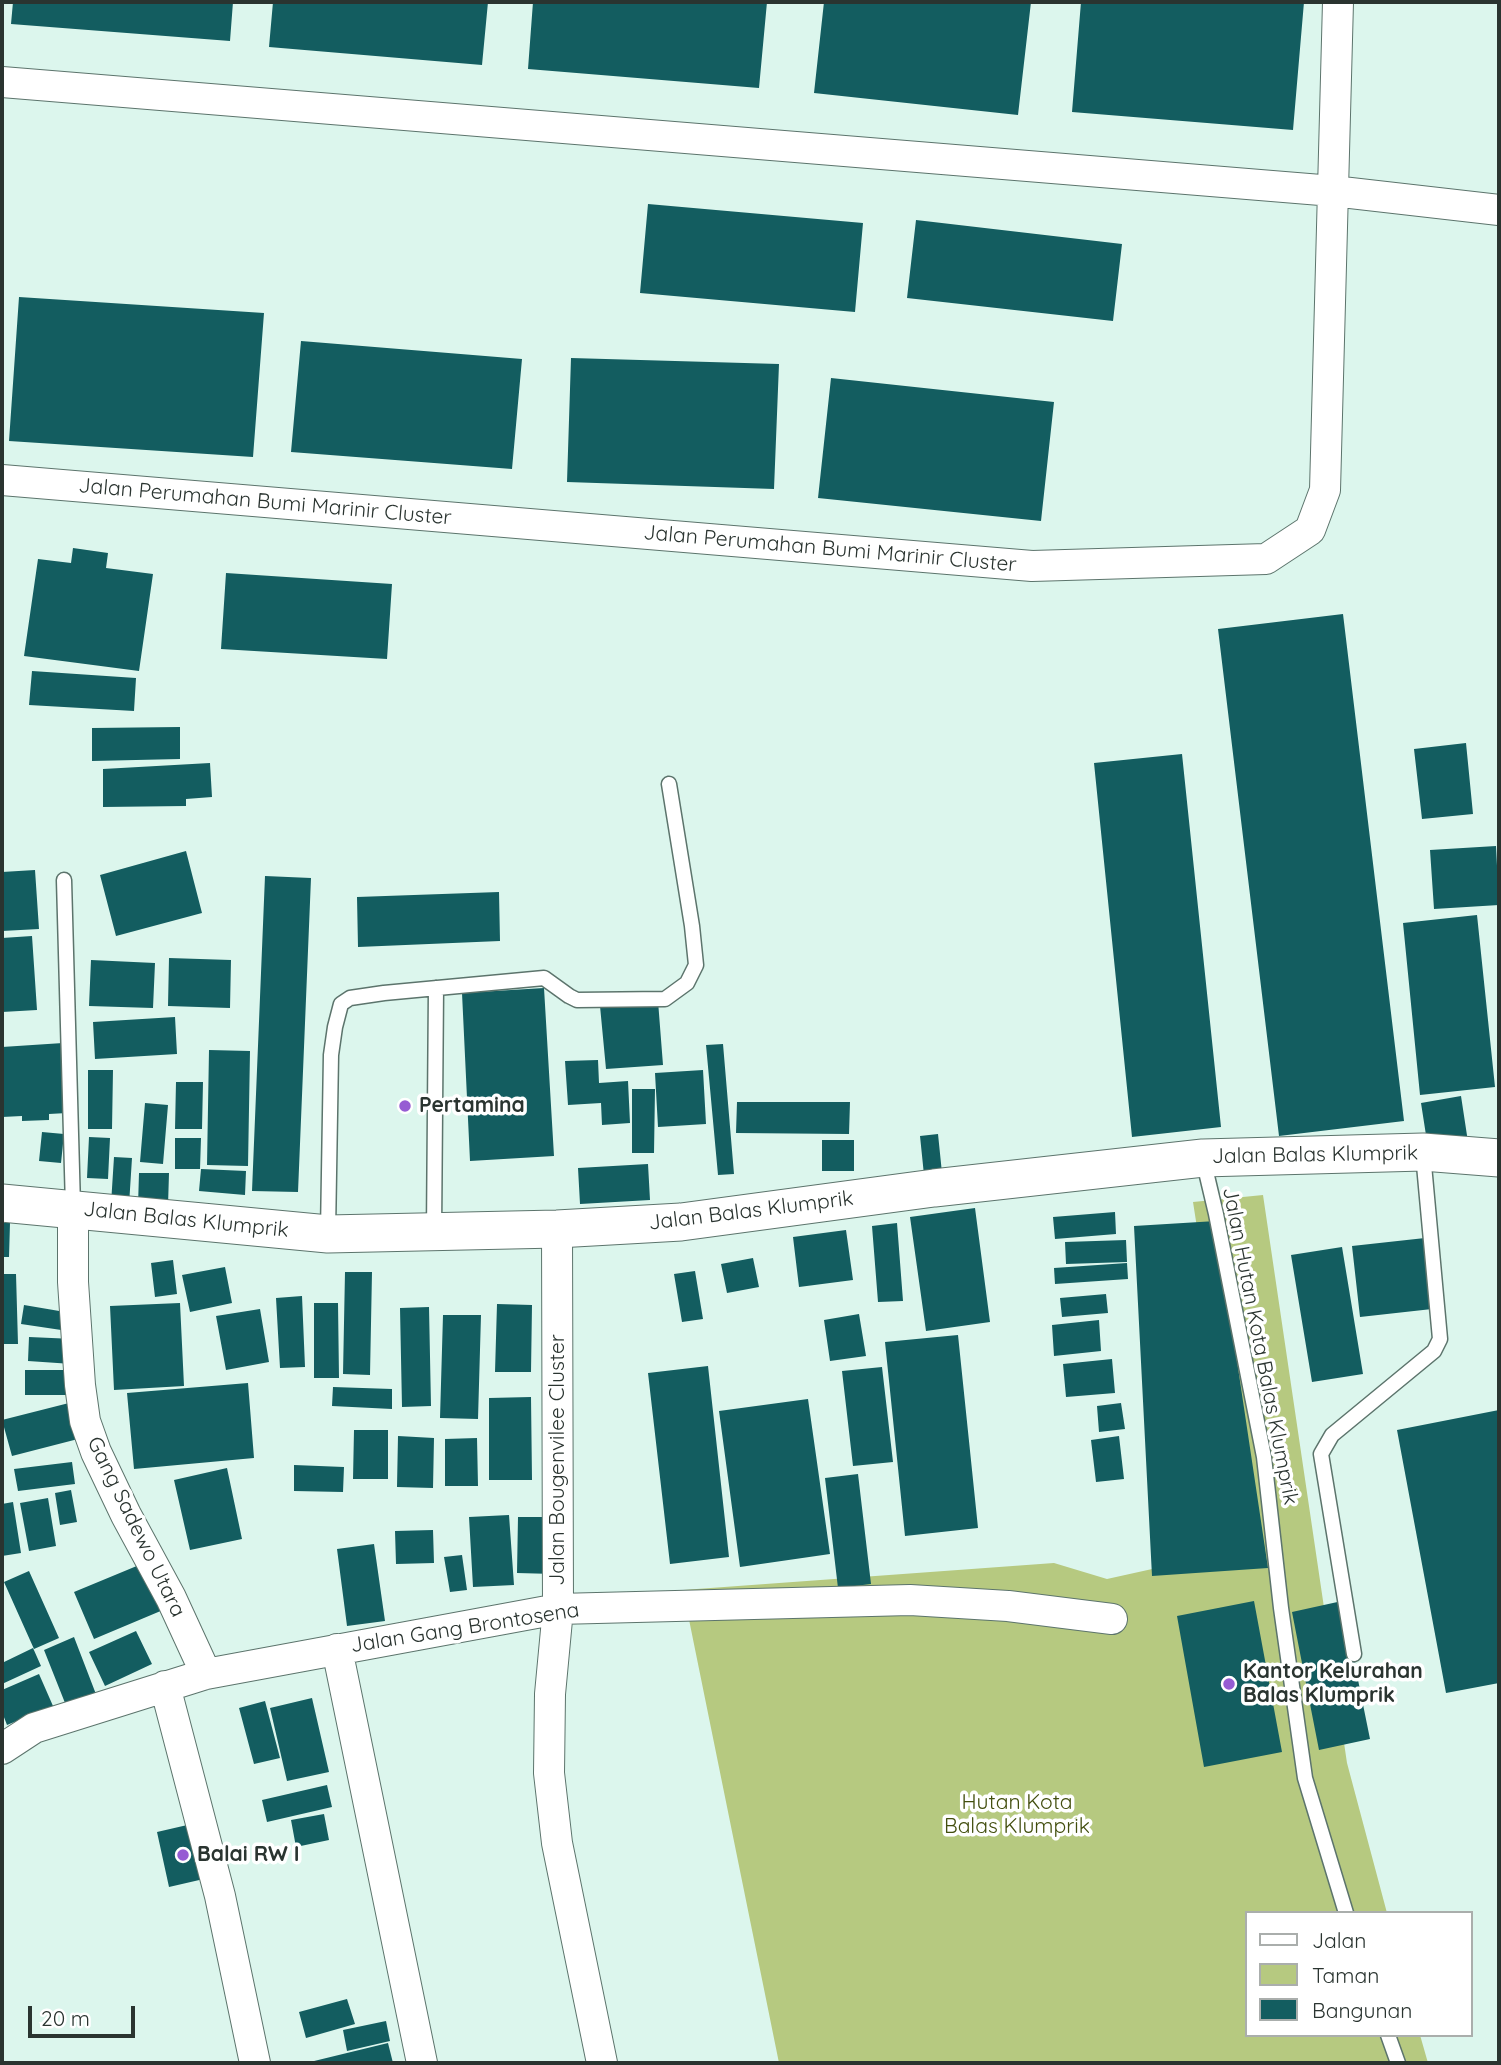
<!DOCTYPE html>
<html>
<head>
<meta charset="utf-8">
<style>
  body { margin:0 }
  #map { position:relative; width:1501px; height:2065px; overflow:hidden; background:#dcf6ed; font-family:Quicksand,sans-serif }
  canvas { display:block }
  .frame { position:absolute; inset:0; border:4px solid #2a3430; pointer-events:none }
  .legend { position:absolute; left:1245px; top:1911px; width:228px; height:126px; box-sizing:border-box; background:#fff; border:2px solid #aaaeac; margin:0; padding:9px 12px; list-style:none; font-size:21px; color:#2a3430 }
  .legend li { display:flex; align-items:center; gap:14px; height:35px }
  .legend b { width:35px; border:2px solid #aaaeac }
  .scale { position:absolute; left:28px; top:2006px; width:107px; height:32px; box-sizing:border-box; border:4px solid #2a3430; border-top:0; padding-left:9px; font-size:21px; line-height:24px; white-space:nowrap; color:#2a3430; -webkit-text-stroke:5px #fff; paint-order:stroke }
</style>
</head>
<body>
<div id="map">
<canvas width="1501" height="2065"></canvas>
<div class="frame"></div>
<ul class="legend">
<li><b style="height:9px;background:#fff"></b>Jalan</li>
<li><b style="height:19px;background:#b6c980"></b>Taman</li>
<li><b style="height:19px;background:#135d60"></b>Bangunan</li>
</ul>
<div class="scale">20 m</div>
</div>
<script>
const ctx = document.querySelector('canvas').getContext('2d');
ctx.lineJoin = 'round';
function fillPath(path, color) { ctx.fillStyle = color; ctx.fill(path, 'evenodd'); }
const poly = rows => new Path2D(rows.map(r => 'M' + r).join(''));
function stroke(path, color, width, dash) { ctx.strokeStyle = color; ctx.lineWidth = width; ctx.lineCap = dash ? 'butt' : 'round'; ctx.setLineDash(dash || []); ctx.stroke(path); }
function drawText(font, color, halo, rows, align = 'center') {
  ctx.font = font + ' Quicksand,sans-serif'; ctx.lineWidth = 7; ctx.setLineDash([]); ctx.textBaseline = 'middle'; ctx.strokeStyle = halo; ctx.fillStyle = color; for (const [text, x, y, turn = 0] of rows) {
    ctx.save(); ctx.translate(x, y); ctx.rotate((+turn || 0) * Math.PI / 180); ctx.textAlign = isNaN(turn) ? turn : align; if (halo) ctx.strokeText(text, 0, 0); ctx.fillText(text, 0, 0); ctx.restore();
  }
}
fillPath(poly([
  [1263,1195,1347,1763,1387,1913,1247,1913,1247,2035,1420,2035,1428,2063,779,2063,683,1590,1054,1563,1107,1579,1247,1548,1193,1202]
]), '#b6c980');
fillPath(poly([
  [13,2,233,2,230,41,11,24],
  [273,2,488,2,482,65,269,47],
  [533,2,767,2,759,88,528,69],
  [824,2,1031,2,1018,115,814,93],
  [1081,2,1304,2,1293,130,1072,112],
  [648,204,863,223,855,312,640,293],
  [916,220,1122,244,1113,321,907,298],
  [19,297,264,313,253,457,9,441],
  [301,341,522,359,512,469,291,452],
  [571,358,779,364,774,489,567,482],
  [831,378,1054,402,1041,521,818,498],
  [73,548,108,553,106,568,153,574,139,671,24,656,38,559,71,563],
  [226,573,392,584,387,659,221,649],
  [1343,614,1404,1121,1279,1136,1218,629],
  [32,671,136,678,134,711,29,705],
  [180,727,180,759,92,761,92,728],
  [1466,743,1473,814,1422,819,1414,749],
  [1182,754,1221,1127,1132,1137,1094,763],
  [210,763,212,797,186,799,186,806,103,807,103,769],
  [1496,846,1499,905,1434,909,1430,850],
  [186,851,202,913,116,936,100,875],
  [35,870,39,929,2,931,2,872],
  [265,876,311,878,298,1192,252,1191],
  [499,892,500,941,358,947,357,897],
  [1477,915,1495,1087,1420,1095,1403,923],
  [32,936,37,1010,2,1012,2,938],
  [169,958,231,960,230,1008,168,1006],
  [91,960,155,963,153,1008,89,1006],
  [544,988,554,1156,470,1161,462,993],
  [658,1001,663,1065,606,1069,600,1006],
  [175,1017,177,1054,95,1059,93,1022],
  [63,1043,67,1113,49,1114,49,1120,22,1121,22,1116,2,1117,2,1047],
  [723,1044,734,1174,718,1175,706,1045],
  [209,1050,250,1051,248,1166,207,1165],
  [598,1060,599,1083,628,1081,630,1123,602,1125,601,1103,568,1105,565,1061],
  [88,1070,113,1070,112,1129,88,1129],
  [703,1070,706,1124,658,1127,655,1073],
  [176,1082,203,1082,202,1129,175,1129],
  [632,1089,655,1089,654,1153,632,1153],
  [1461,1096,1468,1142,1428,1148,1421,1103],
  [737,1102,850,1102,849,1134,736,1133],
  [145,1103,168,1105,163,1164,140,1162],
  [42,1132,64,1134,61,1163,39,1161],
  [938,1134,942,1173,924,1175,920,1136],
  [89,1137,110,1138,108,1179,87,1178],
  [175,1138,201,1138,200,1169,175,1169],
  [822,1140,854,1140,854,1171,822,1171],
  [114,1157,132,1158,129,1205,111,1204],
  [648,1164,650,1200,580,1204,578,1168],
  [201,1169,246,1171,245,1195,199,1191],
  [139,1173,169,1173,168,1206,138,1206],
  [975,1208,990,1322,926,1331,910,1217],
  [1115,1212,1116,1234,1055,1239,1053,1217],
  [1216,1221,1268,1568,1152,1576,1134,1226],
  [2,1223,10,1223,9,1257,2,1257],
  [897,1223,903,1301,878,1302,872,1226],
  [846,1230,853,1280,799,1287,793,1237],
  [1425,1238,1432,1309,1360,1317,1352,1246],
  [1126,1240,1127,1262,1066,1264,1065,1242],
  [1342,1247,1363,1374,1312,1382,1291,1255],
  [753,1258,759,1287,727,1293,721,1264],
  [173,1260,177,1294,155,1297,151,1263],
  [1127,1263,1128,1279,1055,1284,1054,1268],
  [225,1267,232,1303,190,1312,182,1275],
  [695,1271,703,1319,682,1322,674,1274],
  [345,1272,372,1272,370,1375,343,1374],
  [2,1274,16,1274,18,1344,2,1344],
  [1106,1294,1108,1313,1062,1317,1060,1298],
  [302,1296,305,1367,280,1368,276,1298],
  [180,1303,184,1386,114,1390,110,1306],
  [314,1303,338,1303,339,1378,314,1378],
  [497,1304,532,1305,531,1372,495,1372],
  [24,1305,71,1313,68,1331,21,1324],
  [429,1307,431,1406,402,1407,400,1308],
  [260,1309,269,1362,226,1370,216,1316],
  [859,1314,866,1356,830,1361,824,1320],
  [443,1315,481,1315,478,1419,440,1418],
  [1099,1320,1101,1351,1054,1356,1052,1325],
  [958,1335,978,1528,905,1536,885,1342],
  [29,1337,74,1339,72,1364,28,1361],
  [1112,1359,1115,1393,1066,1397,1063,1364],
  [708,1366,729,1557,670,1564,648,1373],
  [882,1367,893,1462,853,1466,842,1371],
  [25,1370,77,1370,76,1395,25,1395],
  [248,1383,254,1458,134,1469,127,1393],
  [333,1387,392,1389,392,1409,332,1406],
  [531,1397,532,1480,489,1480,489,1398],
  [808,1399,830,1554,740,1567,719,1411],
  [69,1403,78,1439,12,1456,2,1420],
  [1121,1403,1125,1429,1099,1432,1097,1406],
  [1499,1410,1499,1683,1446,1693,1397,1430],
  [354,1430,388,1430,388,1479,353,1479],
  [398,1436,434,1438,433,1488,397,1487],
  [1119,1436,1124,1479,1096,1482,1091,1440],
  [477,1438,478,1486,445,1486,445,1439],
  [72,1462,75,1484,18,1491,14,1469],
  [294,1465,344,1467,343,1492,294,1491],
  [227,1468,242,1539,190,1550,174,1480],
  [858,1474,871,1584,838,1588,825,1478],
  [71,1490,77,1522,60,1525,55,1493],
  [48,1498,56,1546,29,1551,20,1503],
  [13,1502,21,1553,2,1556,2,1504],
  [509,1515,514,1585,473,1587,469,1517],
  [518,1517,556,1517,554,1574,517,1573],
  [433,1530,434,1563,396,1564,395,1531],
  [374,1544,385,1621,347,1626,337,1549],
  [462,1555,467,1590,450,1592,444,1557],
  [144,1563,163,1610,94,1639,74,1592],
  [29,1571,59,1638,34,1649,4,1582],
  [1254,1601,1282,1752,1204,1767,1177,1616],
  [1342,1601,1370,1739,1319,1750,1292,1612],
  [136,1631,152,1664,105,1686,89,1652],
  [74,1637,99,1702,69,1713,44,1650],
  [33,1648,41,1666,2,1684,2,1663],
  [39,1674,53,1706,7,1725,2,1712,2,1690],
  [312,1698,329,1772,287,1781,270,1708],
  [265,1701,280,1758,254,1764,239,1708],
  [327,1785,332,1807,267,1822,262,1800],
  [324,1814,329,1840,296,1847,291,1820],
  [196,1823,208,1878,169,1887,157,1832],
  [347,1999,355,2024,306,2038,299,2012],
  [386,2021,390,2041,347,2051,343,2030],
  [388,2043,393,2063,311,2063,310,2062]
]), '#135d60');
const service = poly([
  [64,880,73,1207],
  [1203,1159,1216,1214,1264,1457,1281,1608,1305,1778,1346,1913],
  [328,1232,331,1055,335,1027,341,1004,350,998,384,993,544,978,569,996,577,1000,665,999,687,983,696,965,692,926,669,784],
  [434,1232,436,988],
  [1354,1654,1321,1454,1332,1435,1434,1351,1440,1339,1423,1154],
  [1388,2035,1398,2063]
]);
const minor = poly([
  [2,82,1333,191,1499,210],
  [2,480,1032,566,1266,559,1310,530,1325,490,1338,2],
  [73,1209,73,1282,80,1385,85,1421,96,1452,126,1515,171,1598,206,1674],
  [557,1229,558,1609,550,1694,549,1773,557,1843,602,2063],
  [337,1649,422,2063],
  [165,1686,220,1896,255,2063],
  [2,1749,34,1728,206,1674,558,1609,910,1600,1008,1606,1112,1619]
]);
const tertiary = poly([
  [2,1203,328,1234,557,1229,681,1222,934,1188,1203,1158,1423,1152,1499,1158]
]);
stroke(service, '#5c746c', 17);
stroke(minor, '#5c746c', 32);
stroke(tertiary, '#5c746c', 39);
stroke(service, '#fff', 14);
stroke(minor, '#fff', 30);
stroke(tertiary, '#fff', 37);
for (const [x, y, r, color] of [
  [405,1106,7,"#965cd3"],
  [1229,1684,7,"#965cd3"],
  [183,1855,7,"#965cd3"]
]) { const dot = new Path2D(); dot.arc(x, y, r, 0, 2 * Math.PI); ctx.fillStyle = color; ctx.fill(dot); stroke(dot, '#fff', 2.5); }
drawText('21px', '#2a3430', '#fff', [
  ["Jalan Perumahan Bumi Marinir Cluster",265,502,5],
  ["Jalan Perumahan Bumi Marinir Cluster",830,549,5],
  ["Jalan Balas Klumprik",1315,1155,-1],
  ["Jalan Balas Klumprik",751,1211,-7],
  ["Jalan Balas Klumprik",186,1220,6],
  ["Jalan Hutan Kota Balas Klumprik",1260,1346,79],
  ["Jalan Bougenvilee Cluster",558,1460,-90],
  ["Gang Sadewo Utara",136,1527,64],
  ["Jalan Gang Brontosena",465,1628,-9]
]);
drawText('bold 21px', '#2a3430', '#fff', [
  ["Pertamina",419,1106],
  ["Kantor Kelurahan",1243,1672],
  ["Balas Klumprik",1243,1696],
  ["Balai RW I",197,1855]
], 'left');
drawText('21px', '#424e0e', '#fff', [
  ["Hutan Kota",1017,1803],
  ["Balas Klumprik",1017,1827]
]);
</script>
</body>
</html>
